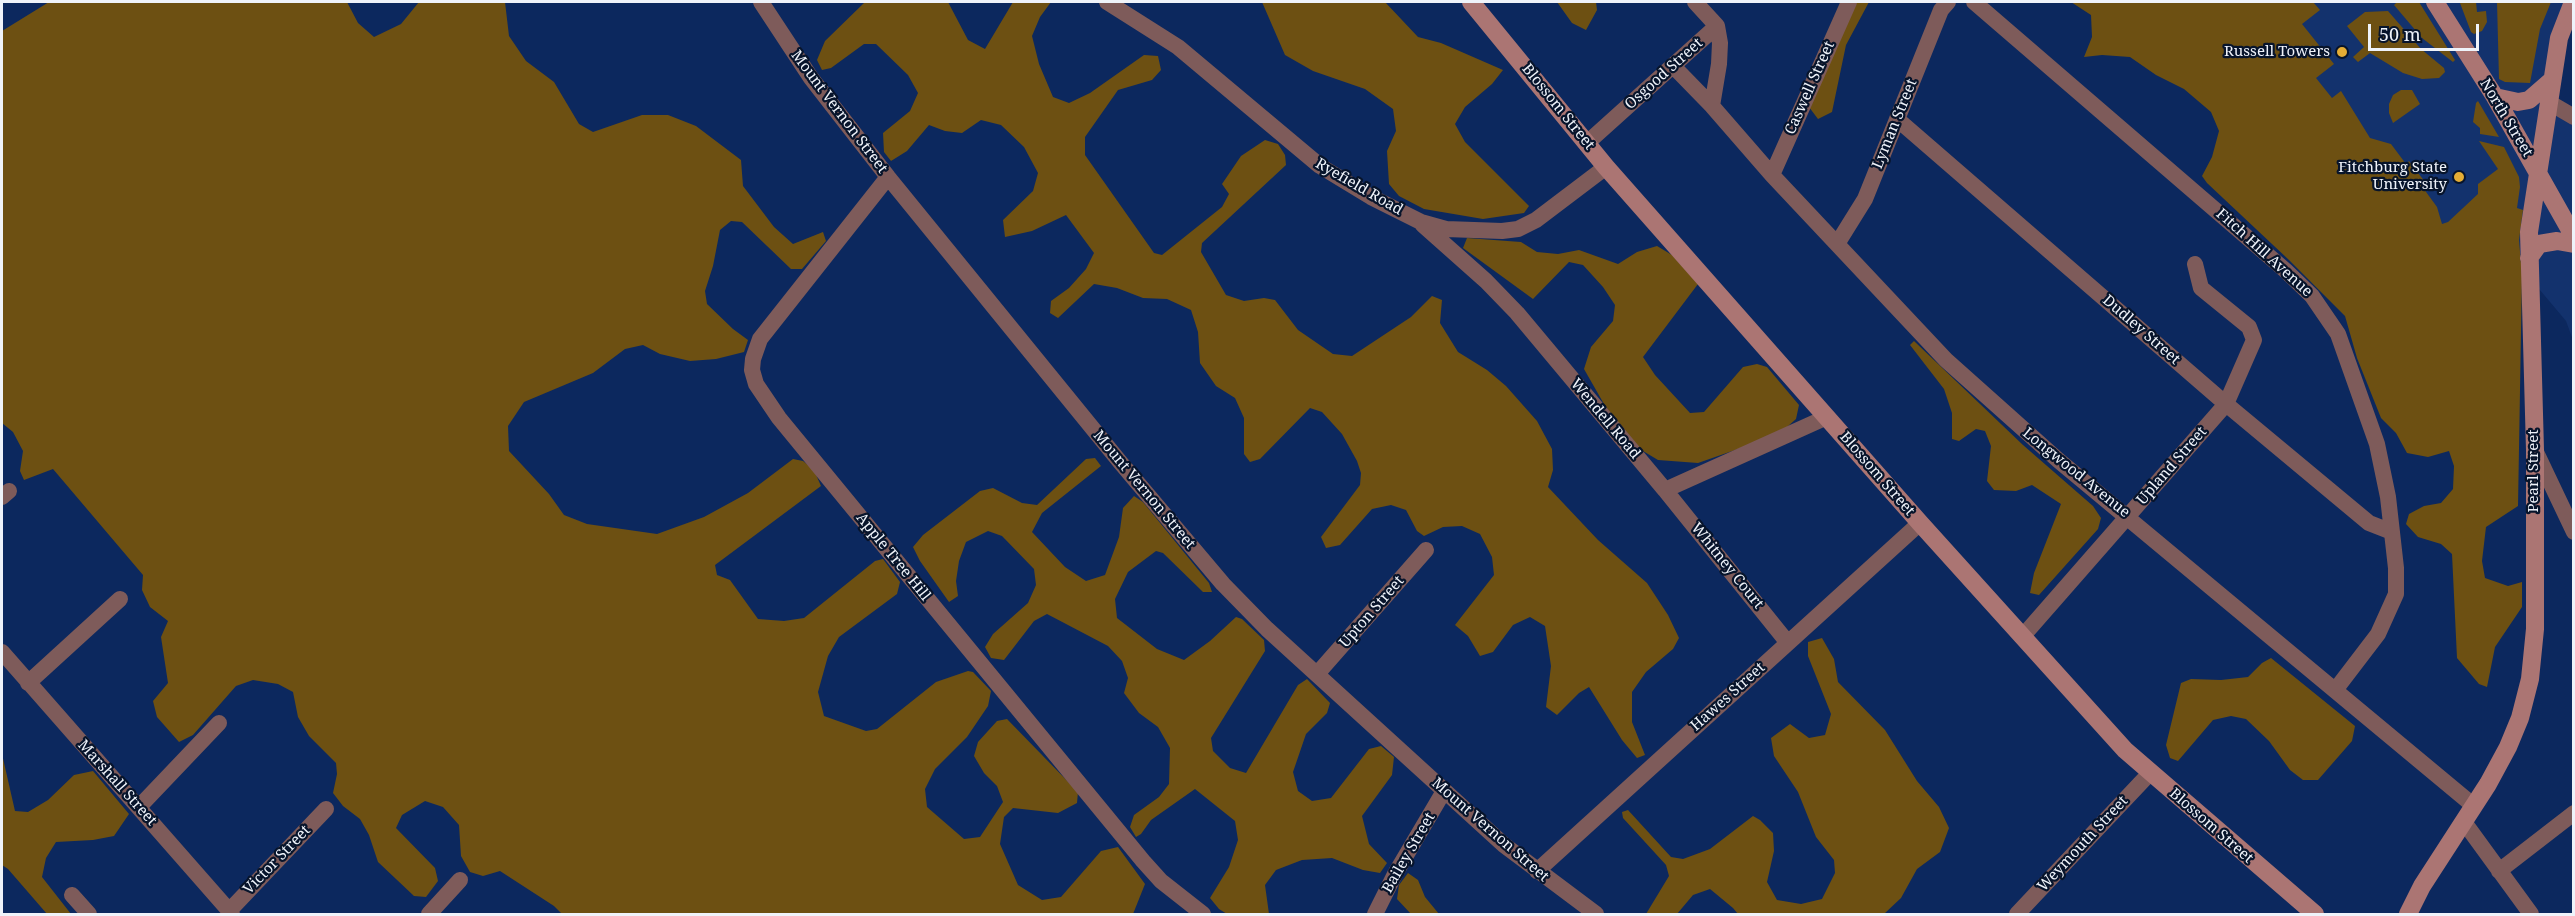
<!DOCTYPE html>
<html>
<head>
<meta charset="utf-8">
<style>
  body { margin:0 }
  #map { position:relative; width:2575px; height:916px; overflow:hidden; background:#0c285e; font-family:"Noto Serif",serif }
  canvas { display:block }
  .frame { position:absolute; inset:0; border:3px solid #eff3fa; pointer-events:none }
  .scale { position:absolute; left:2368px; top:24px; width:111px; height:27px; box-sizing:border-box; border:3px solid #eff3fa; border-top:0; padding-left:8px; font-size:18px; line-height:21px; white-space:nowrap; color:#eff3fa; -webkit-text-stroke:4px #07142b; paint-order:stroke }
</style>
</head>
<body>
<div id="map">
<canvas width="2575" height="916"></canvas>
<div class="frame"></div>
<div class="scale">50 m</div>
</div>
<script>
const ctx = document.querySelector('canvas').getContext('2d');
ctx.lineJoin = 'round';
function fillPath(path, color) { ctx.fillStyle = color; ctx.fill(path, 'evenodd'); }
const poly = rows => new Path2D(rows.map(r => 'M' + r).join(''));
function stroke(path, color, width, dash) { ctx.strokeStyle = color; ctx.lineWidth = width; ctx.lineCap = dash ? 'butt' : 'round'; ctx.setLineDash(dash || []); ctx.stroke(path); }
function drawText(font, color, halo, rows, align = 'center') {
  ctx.font = font + ' "Noto Serif",serif'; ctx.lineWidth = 4.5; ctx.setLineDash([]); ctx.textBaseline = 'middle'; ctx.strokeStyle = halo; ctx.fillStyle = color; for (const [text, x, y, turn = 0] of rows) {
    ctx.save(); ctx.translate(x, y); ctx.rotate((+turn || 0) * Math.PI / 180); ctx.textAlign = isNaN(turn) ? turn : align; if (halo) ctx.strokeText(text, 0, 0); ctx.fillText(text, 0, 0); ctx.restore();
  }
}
fillPath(poly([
  [2214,2,2573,2,2550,103,2573,117,2573,340,2566,321,2529,277,2390,237]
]), '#13326d');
fillPath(poly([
  [49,2,347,2,358,23,374,37,401,24,419,2,505,2,509,36,526,61,554,82,579,124,593,132,642,115,668,115,696,126,741,160,743,186,774,227,793,244,823,232,826,241,802,269,791,269,742,222,731,221,720,230,713,266,705,291,707,304,733,329,748,340,744,352,716,359,690,361,660,354,643,345,625,349,593,373,524,402,508,426,509,451,549,494,564,515,587,524,657,534,704,517,748,493,793,459,803,461,814,470,821,486,715,565,717,575,730,580,758,619,784,621,804,618,875,561,883,559,900,582,897,594,839,637,828,656,818,692,824,716,866,731,877,729,936,682,968,671,973,672,991,691,988,706,967,737,935,769,925,789,927,807,964,839,980,837,1003,802,997,786,984,773,974,756,978,742,997,721,1007,719,1078,792,1077,803,1058,813,1013,808,1004,817,1000,844,1018,885,1042,900,1061,897,1101,851,1118,847,1145,884,1133,914,562,914,554,906,500,871,483,876,470,872,461,856,459,825,443,807,425,801,402,815,396,828,435,868,438,881,426,897,414,896,378,862,369,835,360,819,343,806,333,793,337,774,336,763,309,736,298,717,293,692,278,684,253,680,236,686,193,735,179,742,157,717,153,701,168,683,161,637,168,621,150,607,142,590,143,575,53,469,24,480,20,471,23,451,13,432,2,423,2,31],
  [865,2,948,2,968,40,985,49,1013,2,1051,2,1040,17,1032,36,1039,64,1053,97,1069,103,1090,93,1144,55,1158,56,1161,70,1152,80,1118,90,1085,137,1085,155,1154,253,1162,255,1222,207,1229,194,1222,184,1241,156,1265,140,1278,144,1285,155,1286,165,1202,243,1201,252,1226,295,1244,301,1264,298,1275,300,1298,330,1333,354,1352,356,1411,317,1432,296,1442,300,1440,323,1458,352,1487,370,1506,386,1537,421,1552,449,1553,470,1548,487,1598,540,1647,583,1668,615,1679,638,1673,649,1646,672,1632,692,1632,722,1645,755,1637,758,1622,740,1589,687,1579,693,1557,715,1546,707,1551,666,1545,626,1530,617,1513,625,1493,652,1480,656,1468,636,1455,625,1494,575,1492,557,1480,534,1462,526,1443,527,1424,536,1417,531,1406,510,1391,505,1372,509,1340,545,1326,548,1321,537,1360,485,1361,473,1357,461,1342,434,1322,412,1310,408,1260,459,1250,462,1244,454,1244,418,1235,398,1216,386,1200,363,1198,332,1191,310,1167,299,1143,298,1117,288,1094,284,1058,318,1050,313,1051,301,1069,288,1086,269,1094,253,1066,215,1032,231,1005,237,1003,220,1033,191,1038,173,1024,147,1001,125,981,120,962,133,945,131,929,125,907,151,891,161,884,152,883,133,910,111,918,93,908,75,876,44,864,44,831,68,822,70,817,60,825,41],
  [1262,2,1385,2,1418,37,1441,43,1503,70,1492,84,1465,107,1455,124,1465,142,1529,206,1524,213,1483,219,1424,209,1399,196,1389,184,1387,151,1396,131,1393,109,1365,89,1313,71,1285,55],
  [1557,2,1596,2,1597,10,1586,30,1572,23],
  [1856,2,1869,2,1846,45,1832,112,1818,119,1809,107],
  [2071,2,2313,2,2320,10,2302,24,2334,64,2316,78,2332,98,2341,91,2370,138,2391,144,2406,164,2409,161,2425,182,2421,185,2437,207,2442,224,2448,222,2478,194,2478,184,2498,169,2479,141,2504,147,2519,177,2520,187,2517,208,2523,210,2519,240,2522,275,2518,506,2486,527,2482,561,2485,578,2508,586,2522,582,2522,607,2495,647,2487,687,2479,684,2457,658,2452,554,2441,544,2418,537,2406,524,2409,514,2424,506,2441,503,2453,489,2454,466,2449,451,2428,457,2407,453,2396,433,2381,418,2357,358,2345,316,2289,260,2207,183,2202,176,2212,157,2219,131,2211,112,2184,89,2156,75,2130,57,2102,55,2084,57,2092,37,2091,15],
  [2397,2,2419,2,2455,60,2453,62,2422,38,2394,5],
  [2476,2,2477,12,2486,11,2487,22,2482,31,2474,34,2471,32,2460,3],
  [2497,2,2551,2,2540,29,2530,83,2505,82,2499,79],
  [2388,11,2421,49,2444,68,2445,72,2439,78,2422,79,2403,73,2370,53,2358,62,2353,57,2364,47,2347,26,2365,12],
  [2401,90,2412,90,2420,104,2393,123,2389,113,2389,104,2393,95],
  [2478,101,2499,137,2480,134,2480,128,2473,122,2476,103],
  [1467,238,1521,242,1537,252,1558,254,1579,250,1618,264,1637,252,1657,246,1672,255,1698,284,1643,357,1655,375,1690,413,1704,412,1743,367,1757,364,1767,367,1799,405,1796,419,1778,435,1698,463,1658,460,1633,445,1604,404,1584,369,1591,347,1613,321,1615,305,1603,287,1583,265,1569,262,1533,299,1463,248],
  [1914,341,2023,445,2093,506,2101,518,2098,529,2039,595,2030,593,2034,573,2061,504,2032,485,2016,491,1994,490,1987,481,1991,446,1985,431,1976,429,1959,441,1952,439,1952,413,1944,389,1910,345],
  [1095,458,1101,466,1042,513,1032,532,1065,567,1086,581,1105,575,1119,537,1123,508,1134,496,1143,502,1209,583,1212,592,1203,592,1163,553,1156,551,1128,572,1115,599,1117,618,1157,649,1184,660,1210,641,1236,617,1242,619,1264,640,1265,651,1211,738,1213,751,1230,768,1246,773,1298,685,1307,679,1330,703,1327,713,1306,734,1293,772,1298,791,1312,801,1331,798,1369,749,1381,746,1394,757,1392,775,1362,816,1369,844,1387,863,1380,873,1363,870,1332,858,1302,860,1276,870,1265,885,1269,914,1227,914,1219,909,1210,898,1229,867,1238,840,1235,821,1195,789,1151,820,1141,834,1136,837,1130,827,1134,815,1159,797,1169,784,1170,748,1158,727,1139,713,1124,693,1128,678,1122,661,1108,646,1047,614,1034,621,1004,660,991,658,985,647,993,634,1028,603,1036,585,1034,569,1002,536,988,531,966,542,959,561,956,581,958,596,949,602,920,561,913,547,923,535,980,491,993,488,1022,503,1037,505,1086,459],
  [1822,638,1834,659,1838,682,1885,730,1917,781,1939,807,1949,828,1940,852,1917,869,1901,898,1884,914,1738,914,1733,908,1710,889,1693,895,1677,914,1646,914,1669,876,1666,865,1623,818,1622,812,1628,810,1671,857,1683,859,1710,849,1753,816,1760,820,1773,833,1774,851,1767,882,1777,900,1801,904,1822,899,1835,873,1834,860,1816,837,1798,792,1774,756,1771,738,1790,724,1809,738,1825,735,1831,714,1808,656,1808,642],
  [2271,658,2355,726,2352,741,2318,780,2303,780,2290,770,2269,741,2246,719,2231,716,2213,720,2178,761,2170,758,2166,745,2181,683,2191,679,2221,680,2248,677,2262,663],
  [2,754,15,811,28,812,48,800,74,775,93,771,129,814,114,836,93,840,56,842,46,858,42,877,71,914,47,914,8,869,2,865],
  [1408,873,1418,880,1425,897,1439,914,1411,914,1397,899,1399,885]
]), '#6d5012');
stroke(poly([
  [761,2,811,78,888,177,1120,462,1223,584,1267,629,1504,845,1596,914],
  [1107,2,1178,47,1320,166,1371,197,1421,222,1446,229,1502,231,1518,229,1536,220,1606,167],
  [1974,2,2285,270,2312,296,2338,334,2377,444,2388,497,2396,568,2396,594,2378,634,2336,689],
  [1717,26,1720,43,1719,64,1712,106,1772,175,1946,360,2058,460,2474,806],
  [1674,67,1712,106],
  [2550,103,2574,117],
  [1897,119,2226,404,2369,523,2392,532],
  [1587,143,1717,26,1695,2],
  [1772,175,1849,2],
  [888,177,760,339,753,359,752,370,756,384,779,418,1143,861,1161,881,1203,914],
  [1423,225,1486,281,1517,313,1665,490,1827,417],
  [1837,244,1865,199,1941,10,1948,2],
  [2535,450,2574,532],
  [1665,490,1788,643],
  [2,497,9,491],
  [2022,637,2226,404,2254,340,2249,327,2201,288,2195,264],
  [2,652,232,914],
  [1317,674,1426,550],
  [28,683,120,599],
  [139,807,219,723],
  [2464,822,2531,914],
  [1537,871,1920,523],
  [2499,871,2574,813],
  [72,895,89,914],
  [229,911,326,809],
  [429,914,460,880],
  [1375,914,1395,874,1444,791],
  [2017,914,2150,773]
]), '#7e5b5a', 16);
stroke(poly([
  [1471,2,1606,167,1920,523,2125,750,2315,914],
  [2435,2,2495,97,2574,237],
  [2495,97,2518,102,2529,100,2552,80],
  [2529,258,2539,244,2557,241,2574,244],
  [2408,914,2422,886,2488,784,2508,747,2520,718,2530,679,2535,629,2535,450,2529,232,2559,38,2573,2]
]), '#ab7573', 18);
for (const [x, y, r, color] of [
  [2342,52,6,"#e5ad35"],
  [2459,177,6,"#e5ad35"]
]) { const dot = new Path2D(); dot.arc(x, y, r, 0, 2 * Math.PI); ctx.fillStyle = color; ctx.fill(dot); stroke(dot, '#07142b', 2); }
drawText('15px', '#eff3fa', '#07142b', [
  ["Russell Towers",2330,52],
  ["Fitchburg State",2447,168],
  ["University",2447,185]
], 'right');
drawText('15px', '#eff3fa', '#07142b', [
  ["Osgood Street",1664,74,-42],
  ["Caswell Street",1810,88,-66],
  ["Blossom Street",1558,107,51],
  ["Mount Vernon Street",839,112,53],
  ["North Street",2506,118,59],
  ["Lyman Street",1895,124,-68],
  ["Ryefield Road",1359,187,30],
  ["Fitch Hill Avenue",2264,253,42],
  ["Dudley Street",2141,330,41],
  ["Wendell Road",1605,419,50],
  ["Upland Street",2172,466,-49],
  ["Pearl Street",2534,471,-90],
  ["Longwood Avenue",2076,473,39],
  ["Blossom Street",1877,474,49],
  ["Mount Vernon Street",1144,490,50],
  ["Apple Tree Hill",893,557,51],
  ["Whitney Court",1727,566,51],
  ["Upton Street",1372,612,-49],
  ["Hawes Street",1728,697,-42],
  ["Marshall Street",117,783,48],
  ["Blossom Street",2211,826,41],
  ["Mount Vernon Street",1490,830,41],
  ["Weymouth Street",2083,844,-47],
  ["Bailey Street",1409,853,-60],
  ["Victor Street",277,860,-46]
]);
</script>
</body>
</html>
